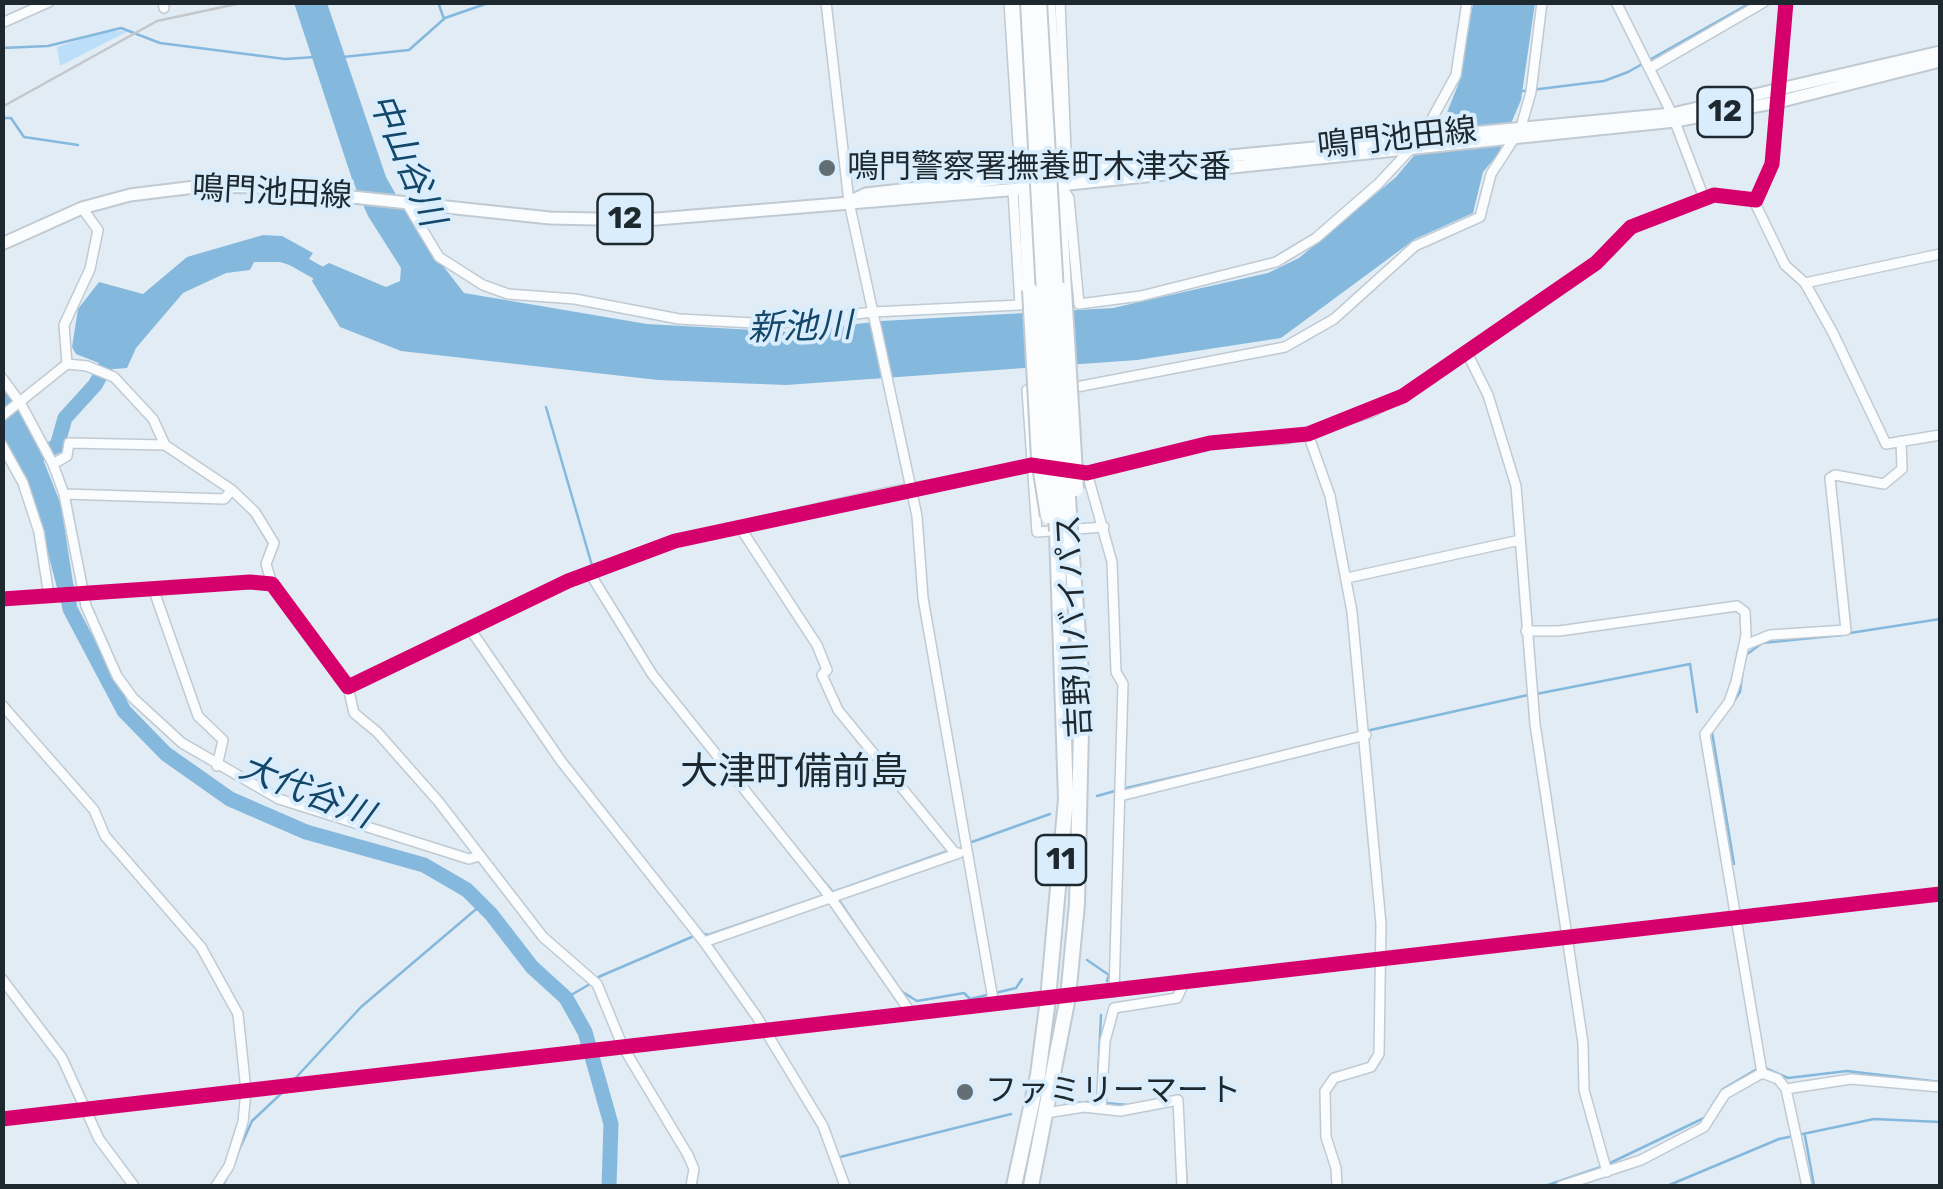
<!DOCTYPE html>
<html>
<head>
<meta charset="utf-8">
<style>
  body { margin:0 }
  #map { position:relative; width:1943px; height:1189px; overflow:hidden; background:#e1ecf5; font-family:Rubik,sans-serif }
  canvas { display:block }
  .frame { position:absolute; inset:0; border:5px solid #1e282f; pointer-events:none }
</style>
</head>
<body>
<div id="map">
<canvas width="1943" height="1189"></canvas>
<div class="frame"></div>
</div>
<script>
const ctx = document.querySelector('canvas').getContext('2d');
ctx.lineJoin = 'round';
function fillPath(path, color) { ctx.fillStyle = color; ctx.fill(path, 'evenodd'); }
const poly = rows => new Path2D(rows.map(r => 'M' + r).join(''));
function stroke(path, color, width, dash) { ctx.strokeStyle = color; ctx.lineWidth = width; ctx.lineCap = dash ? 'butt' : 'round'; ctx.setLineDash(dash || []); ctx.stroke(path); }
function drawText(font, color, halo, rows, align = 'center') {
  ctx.font = font + ' Rubik,"Noto Sans JP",sans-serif'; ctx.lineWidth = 8; ctx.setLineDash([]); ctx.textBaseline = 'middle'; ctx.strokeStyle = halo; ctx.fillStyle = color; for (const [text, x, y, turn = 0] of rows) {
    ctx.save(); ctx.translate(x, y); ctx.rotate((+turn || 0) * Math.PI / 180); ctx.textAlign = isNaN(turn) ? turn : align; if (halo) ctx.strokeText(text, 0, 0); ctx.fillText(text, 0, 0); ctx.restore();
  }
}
fillPath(poly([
  [106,31,128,31,60,66,57,47]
]), '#bcdff9');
fillPath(poly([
  [294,3,327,3,386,177,419,235,464,293,647,324,790,332,882,321,1113,308,1268,273,1299,258,1396,177,1444,120,1460,80,1473,3,1535,3,1521,100,1498,154,1483,172,1473,213,1415,239,1281,338,1137,360,786,385,658,380,401,351,340,327,312,281,319,269,329,263,386,287,400,281,401,268,368,216,352,179],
  [263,235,282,236,313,253,302,269,280,262,254,262,250,270,226,273,183,293,136,348,127,368,114,369,76,354,72,347,78,309,99,282,143,294,187,257],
  [3,384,37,444,61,505,76,602,61,603,33,496,3,435]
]), '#85b8dd');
stroke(poly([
  [438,2,444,19],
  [2,48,48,46,121,28,160,43,285,59,315,57],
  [343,57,409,50,445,18,491,2],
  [1523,91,1604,81,1628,72,1752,2],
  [3,118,11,118,24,137,78,145],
  [546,407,593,569],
  [615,606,642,650],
  [1850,633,1940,619],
  [1746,655,1762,643,1842,635],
  [1536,694,1690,664,1697,712],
  [1722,719,1740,692,1743,668],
  [1366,731,1528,695],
  [1712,732,1734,864],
  [1122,789,1236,763],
  [1097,796,1115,791],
  [969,843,1050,814],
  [810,865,833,892,948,851],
  [839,900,876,956],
  [701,933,708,935,825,895],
  [1087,960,1109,975,1107,981],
  [596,978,694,936],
  [901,991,917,1001,964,993,970,999,1016,988,1022,979],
  [566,998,590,984],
  [1765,1068,1788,1078,1847,1071,1940,1082],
  [1098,1079,1101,1015],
  [291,1083,361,1007,481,905],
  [1180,1096,1187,1186],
  [1106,1103,1128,1105],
  [1065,1104,1098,1101],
  [1711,1107,1723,1089,1757,1069],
  [1805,1136,1814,1186],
  [840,1157,1011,1114],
  [1608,1164,1704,1118],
  [223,1186,252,1121,286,1089],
  [1545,1186,1601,1167],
  [1667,1186,1779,1139,1874,1119,1940,1122]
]), '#85b8dd', 2.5);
stroke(poly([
  [287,255,331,280],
  [31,458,57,446,65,418,95,385,115,350],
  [66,586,70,609,124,711,166,754,230,799,306,832,424,865,467,890,491,914,532,967,566,998,585,1032,611,1124,609,1186]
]), '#85b8dd', 15);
const minor = poly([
  [163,2,164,8],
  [826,2,849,202,917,516,923,598,994,1005],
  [1009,2,1019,159],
  [1060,2,1066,151,1060,169],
  [1616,2,1672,114,1704,198],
  [2,23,49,2],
  [1650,68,1764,2],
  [1521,127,1531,92,1542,2],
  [1061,186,1069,198,1079,304,1141,296,1276,262,1316,238,1378,184,1422,137,1456,75,1467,2],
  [1754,201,1785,265,1805,283,1833,333,1886,444,1940,435],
  [406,202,439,257,483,285,508,294,575,299,679,319,772,324,873,312,1020,305,1013,191],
  [1805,283,1940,254],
  [1467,353,1488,395,1516,486,1535,724,1583,1043,1584,1090,1607,1172],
  [67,364,64,325,90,269,98,230,82,208],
  [2,378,21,404,53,464,64,494,86,606,117,676,133,698,182,743,279,799,469,859,479,856],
  [1066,389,1285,347,1334,319,1415,246,1480,217,1491,174,1515,137],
  [1040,390,1027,390,1037,532,1104,527],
  [2,416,67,364,87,366,114,377,153,419,165,445,232,490,255,512,274,543,266,564,272,584],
  [1308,434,1330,496,1352,612,1381,924,1379,1054,1371,1067,1334,1078,1325,1091,1326,1137,1336,1168,1337,1186],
  [2,445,23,483,39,532,49,596],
  [53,464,67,456,69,443,165,445],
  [1072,470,1087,473,1210,443,1286,439,1372,412,1423,383,1596,263,1631,227,1714,195,1754,201,1772,164,1786,2],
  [1087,473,1112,562,1116,672,1123,684,1114,992],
  [64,494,224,499,232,490],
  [739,526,817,645,827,670,822,675,838,710,956,854],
  [589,572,652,674,831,898,911,1013],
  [1347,578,1520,540],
  [154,591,198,716,223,740,217,766],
  [2,599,250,582,272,584,348,687,568,581,675,541,885,493,1042,465],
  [470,629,561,761,704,942,757,1017,823,1126,845,1186],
  [1526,631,1559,631,1737,606,1745,612,1746,635,1736,682,1729,702,1705,734,1762,1073,1778,1079,1786,1089,1807,1186],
  [1745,645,1770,635,1846,630,1830,478,1835,475,1884,484,1902,469,1901,441],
  [348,687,354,713,377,732,438,801,543,937,597,984,623,1047,688,1155,694,1169,691,1186],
  [2,705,94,810,105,836,201,947,238,1014,246,1091,243,1122,229,1166,216,1186],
  [1120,796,1366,735],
  [704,942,959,853],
  [2,979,62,1058,99,1139,134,1186],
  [1786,1089,1851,1079,1940,1087],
  [1101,1108,1105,1041,1114,1008,1177,998,1183,985],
  [1046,1113,1084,1107,1120,1111,1178,1100,1182,1186],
  [2,1119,1940,894],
  [1561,1186,1641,1160,1704,1127,1725,1094,1762,1073]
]);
const major = poly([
  [1051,173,1672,114,1940,52],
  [1050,186,1675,121,1778,102,1940,61],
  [849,202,866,194,1032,175],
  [2,244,82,208,130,195,203,186,258,187,550,218,645,220,1031,188]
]);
const highway = poly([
  [1017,2,1030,290],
  [1048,2,1064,290],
  [1014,1186,1038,1075,1048,999,1066,799,1057,531],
  [1031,1186,1068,997,1077,904,1082,686,1070,531]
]);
stroke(minor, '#c0cad2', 12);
stroke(major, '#c0cad2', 15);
stroke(highway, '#c0cad2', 18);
stroke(minor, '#fafcfe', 9);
stroke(major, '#fafcfe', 11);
stroke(highway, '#fafcfe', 14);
stroke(poly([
  [2,107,157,21,246,2]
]), '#c4c7ca', 2.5);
const highwayBridge = poly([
  [1028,2,1057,531],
  [1039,2,1070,531],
  [1030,290,1039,459,1048,516],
  [1064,290,1076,489]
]);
stroke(highwayBridge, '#c0cad2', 18, []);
stroke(highwayBridge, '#fafcfe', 14);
stroke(poly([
  [2,599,250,582,272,584,348,687,568,581,675,541,1031,465,1087,473,1210,443,1308,434,1403,396,1596,263,1631,227,1714,195,1756,200,1772,164,1786,2],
  [2,1119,1940,894]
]), '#d6006c', 15);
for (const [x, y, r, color] of [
  [827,168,10,"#626d74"],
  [965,1092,10,"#626d74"]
]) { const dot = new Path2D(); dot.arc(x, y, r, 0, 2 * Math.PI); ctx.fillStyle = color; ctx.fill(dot); stroke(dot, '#d9edfd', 4); }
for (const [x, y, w] of [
  [1725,112,55],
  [625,219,55],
  [1061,860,50]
]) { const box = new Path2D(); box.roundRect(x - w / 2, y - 25, w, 50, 8); ctx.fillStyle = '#d9edfd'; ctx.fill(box); stroke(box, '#1e282f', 2.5); }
drawText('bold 30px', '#1e282f', null, [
  ["12",1725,112],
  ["12",625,219],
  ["11",1061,860]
]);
drawText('32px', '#1e282f', '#d9edfd', [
  ["鳴門池田線",1397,139,-6],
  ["鳴門池田線",272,193,3],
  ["吉野川バイパス",1075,626,-93]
]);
drawText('32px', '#1e282f', '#d9edfd', [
  ["鳴門警察署撫養町木津交番",847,168],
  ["ファミリーマート",985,1092]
], 'left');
drawText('italic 35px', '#13486a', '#d9edfd', [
  ["中山谷川",406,160,67],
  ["新池川",800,328,-2],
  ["大代谷川",306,792,22]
]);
drawText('38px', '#1e282f', '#d9edfd', [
  ["大津町備前島",794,773]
]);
</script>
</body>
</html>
